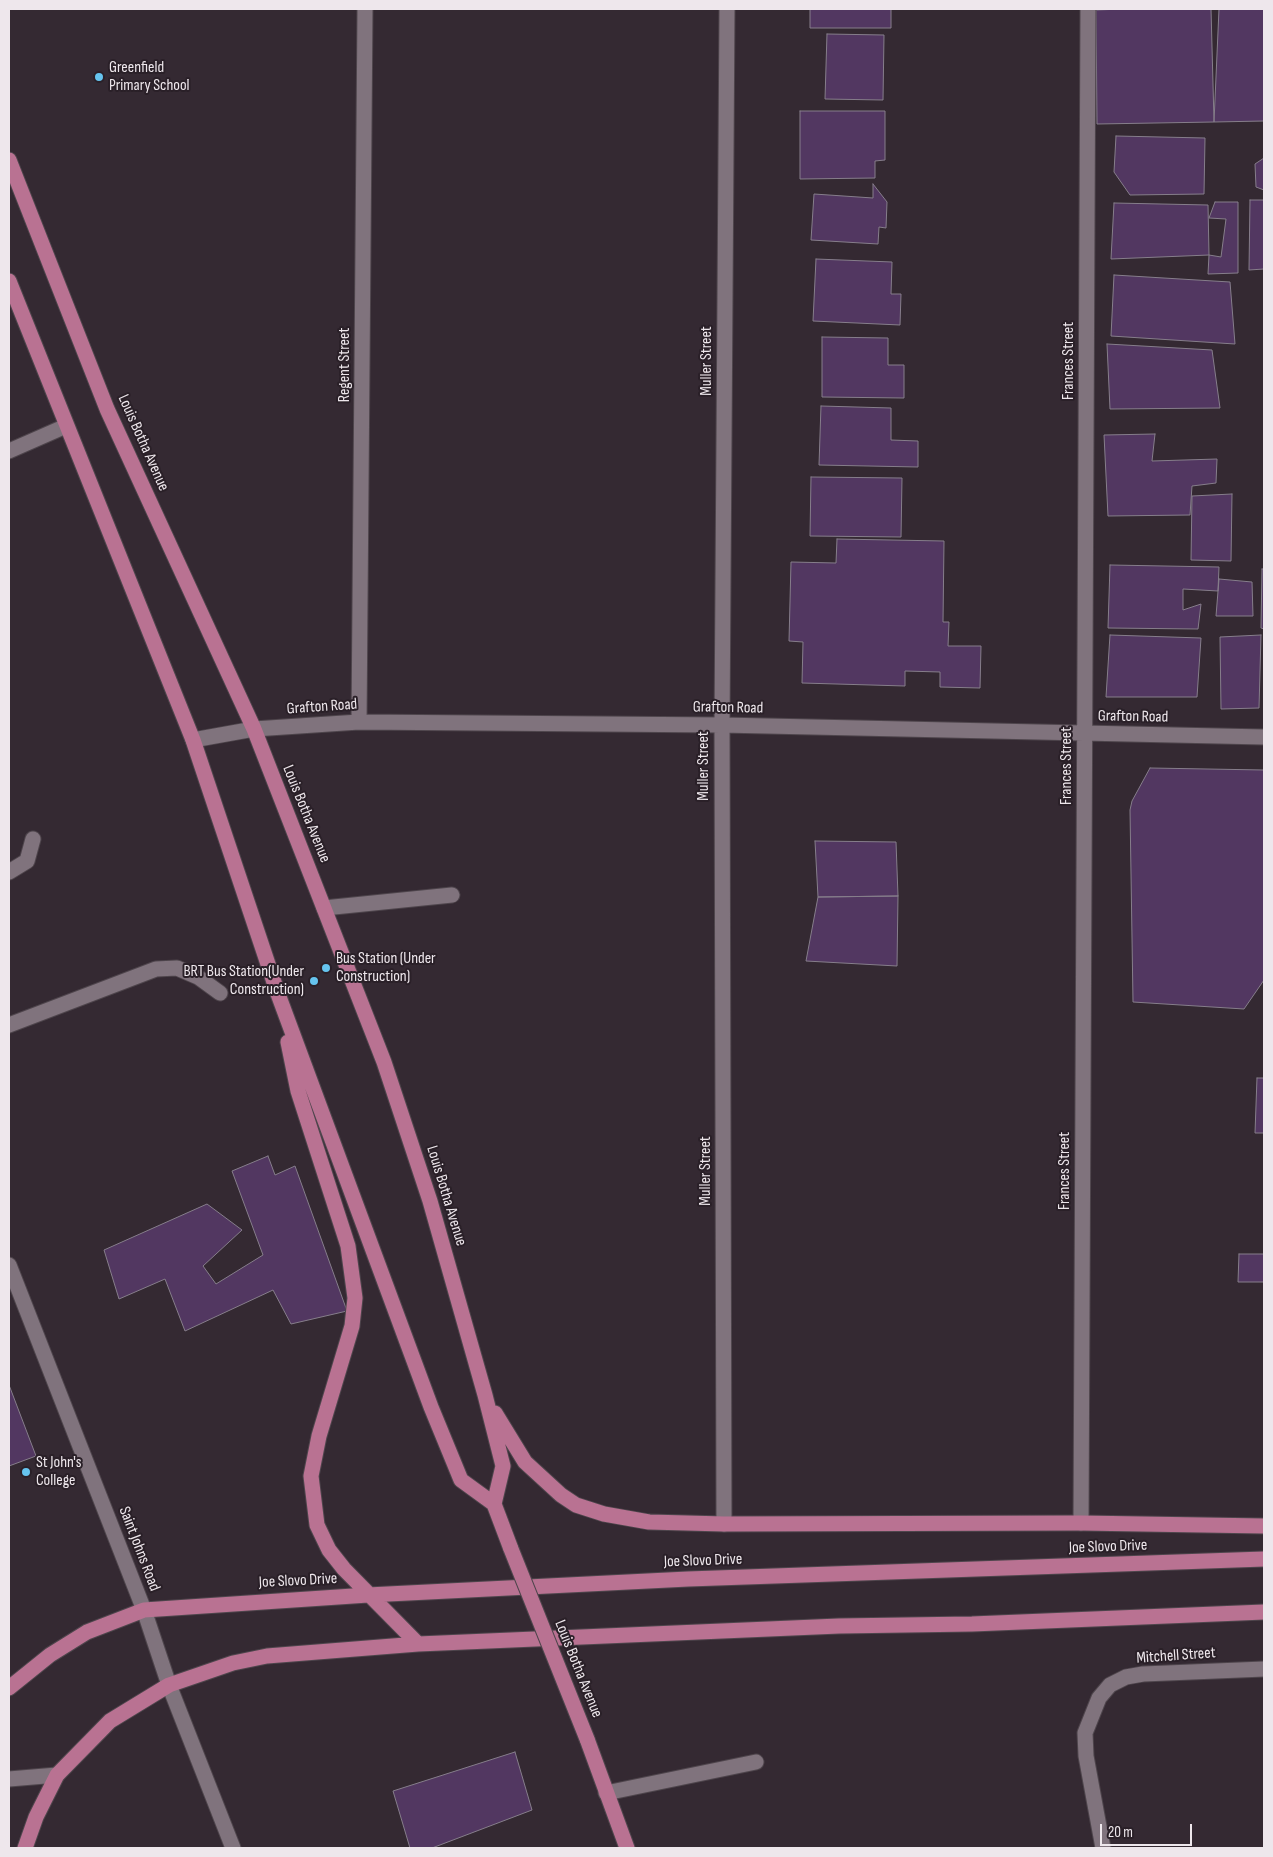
<!DOCTYPE html>
<html>
<head>
<meta charset="utf-8">
<style>
  body { margin:0 }
  #map { position:relative; width:1273px; height:1857px; overflow:hidden; background:#342932; font-family:"Sofia Sans Condensed",sans-serif }
  canvas { display:block }
  .frame { position:absolute; inset:0; border:10px solid #eee7ec; pointer-events:none }
  .scale { position:absolute; left:1100px; top:1824px; width:92px; height:22px; box-sizing:border-box; border:2px solid #eee7ec; border-top:0; padding-left:6px; font-size:15px; line-height:18px; white-space:nowrap; color:#eee7ec; -webkit-text-stroke:4px #2a2028; paint-order:stroke }
</style>
</head>
<body>
<div id="map">
<canvas width="1273" height="1857"></canvas>
<div class="frame"></div>
<div class="scale">20 m</div>
</div>
<script>
const ctx = document.querySelector('canvas').getContext('2d');
ctx.lineJoin = 'round';
function fillPath(path, color) { ctx.fillStyle = color; ctx.fill(path, 'evenodd'); }
const poly = rows => new Path2D(rows.map(r => 'M' + r).join(''));
function stroke(path, color, width, dash) { ctx.strokeStyle = color; ctx.lineWidth = width; ctx.lineCap = dash ? 'butt' : 'round'; ctx.setLineDash(dash || []); ctx.stroke(path); }
function drawText(font, color, halo, rows, align = 'center') {
  ctx.font = font + ' "Sofia Sans Condensed",sans-serif'; ctx.lineWidth = 4; ctx.setLineDash([]); ctx.textBaseline = 'middle'; ctx.strokeStyle = halo; ctx.fillStyle = color; for (const [text, x, y, turn = 0] of rows) {
    ctx.save(); ctx.translate(x, y); ctx.rotate((+turn || 0) * Math.PI / 180); ctx.textAlign = isNaN(turn) ? turn : align; if (halo) ctx.strokeText(text, 0, 0); ctx.fillText(text, 0, 0); ctx.restore();
  }
}
const building = poly([
  [810,9,891,9,891,28,810,28,810,9],
  [1123,9,1211,9,1214,122,1097,124,1096,10,1123,9],
  [1219,9,1264,9,1264,121,1214,122,1219,9],
  [827,34,884,35,883,100,825,99,827,34],
  [800,111,885,111,885,160,875,161,875,178,800,179,800,111],
  [1116,136,1205,138,1204,194,1130,195,1114,172,1116,136],
  [1264,158,1264,190,1256,187,1255,164,1264,158],
  [873,184,887,202,886,228,879,227,878,244,811,240,814,194,873,198,873,184],
  [1250,200,1264,200,1264,269,1249,270,1250,200],
  [1215,202,1238,202,1238,273,1208,274,1209,255,1221,257,1226,219,1209,218,1215,202],
  [1114,203,1208,205,1209,255,1111,259,1114,203],
  [816,259,892,262,891,294,901,294,900,325,813,321,816,259],
  [1114,275,1230,282,1235,344,1111,336,1114,275],
  [822,337,888,338,888,365,904,365,904,398,822,397,822,337],
  [1107,344,1212,350,1220,408,1110,409,1107,344],
  [821,406,891,408,891,440,918,441,918,467,819,465,821,406],
  [1155,434,1152,461,1217,459,1216,483,1192,486,1190,515,1108,516,1104,435,1155,434],
  [811,477,902,478,901,537,810,536,811,477],
  [1232,494,1231,561,1191,560,1192,496,1232,494],
  [837,539,944,541,943,622,949,622,948,646,981,646,980,688,940,687,940,672,905,671,905,686,802,683,803,642,789,641,791,562,836,563,837,539],
  [1110,565,1219,567,1218,591,1183,589,1183,610,1201,604,1198,629,1108,628,1110,565],
  [1262,569,1264,569,1264,629,1261,628,1262,569],
  [1219,579,1252,582,1253,616,1216,616,1219,579],
  [1110,635,1201,638,1197,697,1106,697,1110,635],
  [1261,635,1259,708,1221,709,1220,637,1261,635],
  [1150,768,1264,770,1264,980,1244,1009,1133,1002,1130,810,1132,801,1150,768],
  [815,841,896,842,898,896,818,897,815,841],
  [898,896,897,966,806,961,818,897,898,896],
  [1257,1078,1264,1078,1264,1133,1255,1133,1257,1078],
  [268,1156,275,1175,295,1166,347,1311,291,1324,273,1290,185,1331,165,1279,119,1299,104,1250,207,1204,242,1230,203,1266,216,1284,263,1255,232,1171,268,1156],
  [1239,1254,1264,1254,1264,1282,1238,1282,1239,1254],
  [9,1385,36,1456,9,1466,9,1385],
  [515,1752,532,1810,432,1848,410,1848,393,1791,515,1752]
]);
fillPath(building, '#523761');
stroke(building, '#867e8b', 1);
const minor = poly([
  [9,451,66,426],
  [359,722,365,9],
  [193,740,254,729,359,722,722,725,1264,737],
  [9,872,27,861,33,839],
  [324,908,452,895],
  [9,1025,156,969,177,968,198,977,220,993],
  [9,1265,144,1610,169,1685,233,1848],
  [1081,1523,1088,9],
  [724,1524,722,725,727,9],
  [9,1779,57,1775],
  [606,1793,756,1762],
  [1103,1848,1086,1756,1085,1733,1099,1698,1110,1685,1126,1677,1143,1674,1264,1669]
]);
const major = poly([
  [9,160,107,409,254,729,384,1062,430,1201,485,1395,503,1466,494,1504,511,1549],
  [9,281,193,740,278,994,431,1407,461,1480,494,1504],
  [288,1042,298,1091,348,1246,355,1298,352,1326,319,1436,311,1476,317,1525,329,1550,344,1569,418,1644],
  [495,1413,525,1462,561,1495,576,1505,604,1514,649,1522,724,1524,1081,1523,1264,1526],
  [9,1688,50,1655,87,1632,144,1610,368,1595,688,1579,1264,1559],
  [587,1739,627,1848],
  [25,1848,36,1817,57,1775,110,1721,169,1685,233,1663,267,1656,418,1644,839,1626,972,1624,1264,1612]
]);
stroke(minor, '#4e454c', 17);
stroke(major, '#4e454c', 17);
stroke(minor, '#80737d', 15);
stroke(major, '#b97292', 15);
const majorBridge = poly([
  [511,1549,587,1739]
]);
stroke(majorBridge, '#4e454c', 17, []);
stroke(majorBridge, '#b97292', 15);
for (const [x, y, r, color] of [
  [99,77,5,"#66c4ef"],
  [326,968,5,"#66c4ef"],
  [314,981,5,"#66c4ef"],
  [26,1472,5,"#66c4ef"]
]) { const dot = new Path2D(); dot.arc(x, y, r, 0, 2 * Math.PI); ctx.fillStyle = color; ctx.fill(dot); stroke(dot, '#2a2028', 2); }
drawText('16px', '#eee7ec', '#2a2028', [
  ["Greenfield",109,68],
  ["Primary School",109,86],
  ["Bus Station (Under",336,959],
  ["Construction)",336,977],
  ["BRT Bus Station(Under",304,972,"right"],
  ["Construction)",304,990,"right"],
  ["St John's",36,1463],
  ["College",36,1481]
], 'left');
drawText('16px', '#eee7ec', '#2a2028', [
  ["Muller Street",707,361,-90],
  ["Frances Street",1069,361,-90],
  ["Regent Street",345,365,-90],
  ["Louis Botha Avenue",143,443,66],
  ["Grafton Road",322,707,-4],
  ["Grafton Road",728,708,1],
  ["Grafton Road",1133,717,1],
  ["Muller Street",704,766,-90],
  ["Frances Street",1067,766,-90],
  ["Louis Botha Avenue",306,814,68],
  ["Muller Street",706,1171,-90],
  ["Frances Street",1065,1171,-90],
  ["Louis Botha Avenue",446,1196,73],
  ["Joe Slovo Drive",1108,1547,-2],
  ["Saint Johns Road",139,1549,69],
  ["Joe Slovo Drive",703,1561,-2],
  ["Joe Slovo Drive",298,1581,-3],
  ["Mitchell Street",1176,1656,-4],
  ["Louis Botha Avenue",578,1669,68]
]);
</script>
</body>
</html>
